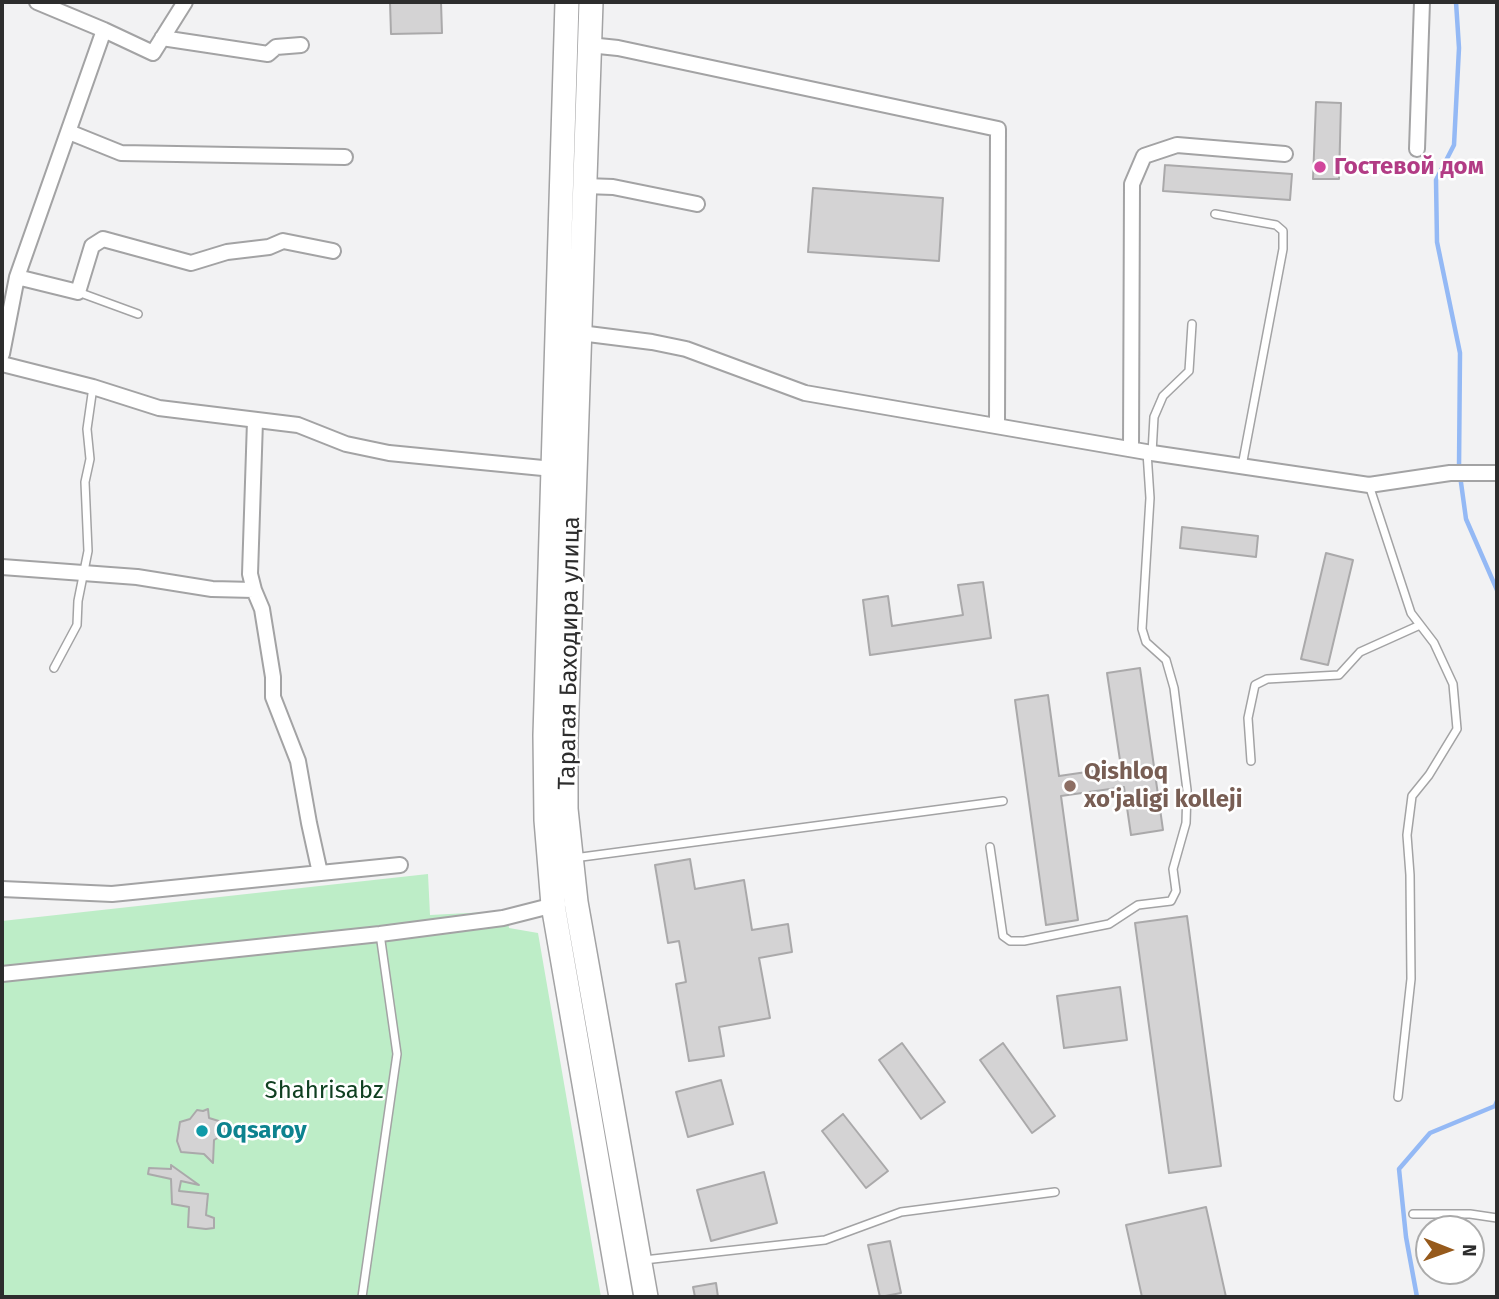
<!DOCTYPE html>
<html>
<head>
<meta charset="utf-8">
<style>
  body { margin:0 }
  #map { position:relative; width:1499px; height:1299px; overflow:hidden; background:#f2f2f3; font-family:"Fira Sans",sans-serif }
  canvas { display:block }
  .frame { position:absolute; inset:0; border:4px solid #2d2d2d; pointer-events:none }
  .north { position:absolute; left:1415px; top:1215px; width:70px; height:70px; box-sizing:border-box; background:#fff; border:2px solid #ababab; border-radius:50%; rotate:91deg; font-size:19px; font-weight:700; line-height:28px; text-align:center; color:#2d2d2d }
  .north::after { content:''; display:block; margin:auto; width:24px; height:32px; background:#965a1c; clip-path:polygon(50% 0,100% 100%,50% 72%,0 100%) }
</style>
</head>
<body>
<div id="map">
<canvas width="1499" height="1299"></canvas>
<div class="frame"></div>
<div class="north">N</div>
</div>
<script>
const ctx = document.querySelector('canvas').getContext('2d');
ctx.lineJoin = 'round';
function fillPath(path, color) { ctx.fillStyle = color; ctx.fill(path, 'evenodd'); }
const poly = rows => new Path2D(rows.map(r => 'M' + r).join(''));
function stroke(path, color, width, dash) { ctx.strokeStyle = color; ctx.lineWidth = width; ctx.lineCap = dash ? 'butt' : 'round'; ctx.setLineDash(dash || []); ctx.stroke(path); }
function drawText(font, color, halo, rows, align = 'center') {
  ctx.font = font + ' "Fira Sans",sans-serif'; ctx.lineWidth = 5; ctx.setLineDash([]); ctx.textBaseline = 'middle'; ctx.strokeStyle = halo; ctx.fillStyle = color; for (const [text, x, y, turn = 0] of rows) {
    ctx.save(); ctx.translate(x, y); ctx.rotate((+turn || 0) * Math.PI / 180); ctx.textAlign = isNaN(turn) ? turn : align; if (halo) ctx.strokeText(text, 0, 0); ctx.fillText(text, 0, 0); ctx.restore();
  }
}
fillPath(poly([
  [428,874,430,915,507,911,509,928,538,933,601,1297,2,1297,2,921]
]), '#bdedc7');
stroke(poly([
  [1456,2,1459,48,1454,145,1436,180,1437,242,1460,353,1459,468,1466,519,1497,590],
  [1417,1297,1406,1237,1399,1169,1430,1133,1495,1106,1497,1101]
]), '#94b9f5', 4.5);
const building = poly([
  [390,2,441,2,442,33,391,34,390,2],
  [1316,102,1341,103,1339,179,1313,179,1316,102],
  [1165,165,1292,174,1290,200,1163,191,1165,165],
  [813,188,943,198,939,261,808,252,813,188],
  [1182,527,1258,536,1256,557,1180,548,1182,527],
  [1326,553,1353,560,1328,665,1301,659,1326,553],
  [983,582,991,638,870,655,863,600,888,596,892,626,963,615,958,585,983,582],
  [1140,668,1163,830,1131,835,1124,787,1061,796,1078,920,1046,925,1015,700,1048,695,1059,776,1121,767,1107,673,1140,668],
  [690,859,695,889,744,880,752,930,788,924,792,952,759,958,770,1018,719,1027,724,1056,689,1061,676,984,686,982,679,941,668,943,655,865,690,859],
  [1187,916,1221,1166,1169,1173,1135,923,1187,916],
  [1120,987,1127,1040,1064,1048,1057,996,1120,987],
  [902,1043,945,1102,921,1119,879,1060,902,1043],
  [1003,1043,1055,1116,1032,1133,980,1060,1003,1043],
  [721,1080,733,1124,688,1137,676,1092,721,1080],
  [208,1109,209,1118,222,1122,225,1128,224,1134,214,1140,213,1163,204,1154,181,1152,177,1141,180,1122,190,1119,197,1110,203,1111,208,1109],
  [843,1114,888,1171,866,1188,822,1131,843,1114],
  [171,1165,199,1185,181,1181,179,1191,208,1194,206,1215,214,1218,214,1228,206,1229,188,1227,189,1207,172,1204,171,1179,148,1174,149,1168,171,1169,171,1165],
  [764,1172,777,1223,711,1241,697,1190,764,1172],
  [1206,1207,1226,1297,1142,1297,1126,1225,1206,1207],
  [890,1241,901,1293,880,1297,868,1245,890,1241],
  [716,1283,718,1297,695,1297,693,1287,716,1283]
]);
fillPath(building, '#d4d3d4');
stroke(building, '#aaa9aa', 2);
const service = poly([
  [1215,214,1276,225,1283,231,1283,249,1242,466],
  [78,292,138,314],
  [1152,453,1154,417,1163,396,1189,371,1192,324],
  [1369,485,1411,613,1434,643,1453,684,1457,729,1429,775,1412,796,1407,835,1410,875,1411,979,1398,1097],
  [54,668,77,625,78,601,88,551,85,482,90,459,87,429,93,387],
  [1251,761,1248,718,1255,685,1267,679,1339,675,1360,652,1420,625],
  [990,847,1003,936,1010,941,1024,941,1109,924,1138,905,1171,901,1176,891,1173,869,1186,823,1187,790,1174,688,1166,660,1146,642,1142,629,1150,498,1147,452],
  [574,858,1003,801],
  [1413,1214,1470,1214,1497,1218],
  [644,1260,825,1240,901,1212,1055,1192],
  [362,1297,397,1054,380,934]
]);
const minor = poly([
  [104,30,153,53,185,2],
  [162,38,268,54,276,47,301,45],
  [589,45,618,48,998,129,997,425],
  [69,132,121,153,345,157],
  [1417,149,1422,2],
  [585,186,613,187,697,204],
  [17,277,78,292,92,246,103,239,191,263,227,252,269,247,283,241,333,251],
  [580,333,652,342,686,349,805,393,1152,453,1369,485,1450,473,1497,473],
  [2,354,17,277,104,30,37,2],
  [2,364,93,387,159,408,298,425,346,444,389,453,553,469],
  [255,421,250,574,254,590,262,609,273,677,273,697,298,761,309,823,320,873],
  [1131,449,1132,184,1144,156,1177,145,1285,154],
  [2,567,137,577,212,589,254,590],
  [2,889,112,894,400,865],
  [2,974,380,934,503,918,558,904]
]);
const primary = poly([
  [567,2,545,735,546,820,553,905,621,1297],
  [591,2,566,739,566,809,576,902,646,1297]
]);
stroke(service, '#a3a3a4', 10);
stroke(minor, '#a3a3a4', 18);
stroke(primary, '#a3a3a4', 26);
stroke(service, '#fff', 7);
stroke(minor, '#fff', 14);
stroke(primary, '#fff', 23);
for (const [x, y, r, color] of [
  [1320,167,7,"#d1479c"],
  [1070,786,7,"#8d6e63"],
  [202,1131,7,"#0f9aa8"]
]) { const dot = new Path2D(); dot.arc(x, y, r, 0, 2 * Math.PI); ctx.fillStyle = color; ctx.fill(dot); stroke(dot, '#fff', 2.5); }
drawText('bold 24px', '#b23c85', '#fff', [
  ["Гостевой дом",1334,167]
], 'left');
drawText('24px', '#2d2d2d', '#fff', [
  ["Тарагая Баходира улица",570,653,-89]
]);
drawText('bold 24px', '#785e54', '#fff', [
  ["Qishloq",1084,772],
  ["xo'jaligi kolleji",1084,800]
], 'left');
drawText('24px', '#104021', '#fff', [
  ["Shahrisabz",324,1091]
]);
drawText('bold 24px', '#0d838f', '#fff', [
  ["Oqsaroy",216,1131]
], 'left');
</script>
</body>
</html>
